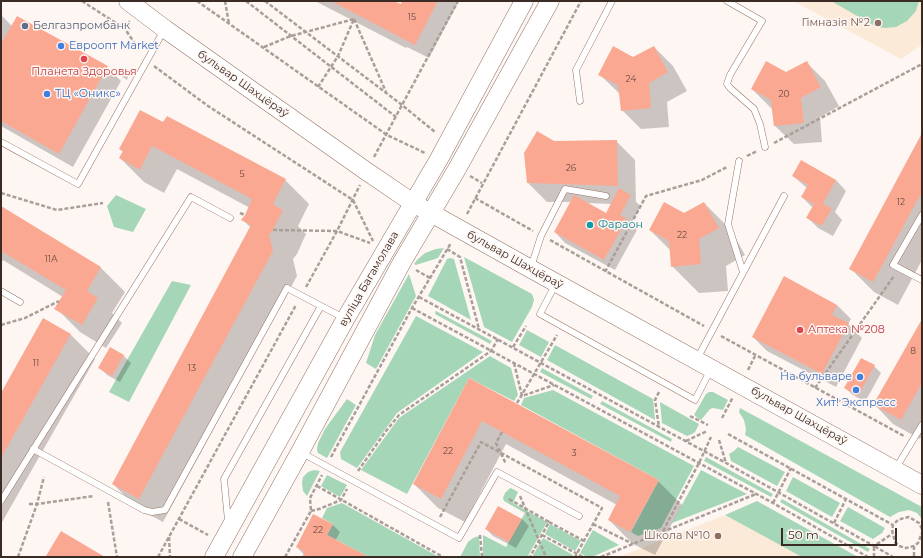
<!DOCTYPE html>
<html>
<head>
<meta charset="utf-8">
<style>
  body { margin:0 }
  #map { position:relative; width:923px; height:558px; overflow:hidden; background:#fef6f2; font-family:Montserrat,sans-serif }
  canvas { display:block }
  .frame { position:absolute; inset:0; border:2px solid #3a2c25; pointer-events:none }
  .scale { position:absolute; left:781px; top:528px; width:116px; height:18px; box-sizing:border-box; border:2px solid #3a2c25; border-top:0; padding-left:5px; font-size:12px; line-height:14px; white-space:nowrap; color:#3a2c25; -webkit-text-stroke:3px #fef6f2; paint-order:stroke }
</style>
</head>
<body>
<div id="map">
<canvas width="923" height="558"></canvas>
<div class="frame"></div>
<div class="scale">50 m</div>
</div>
<script>
const ctx = document.querySelector('canvas').getContext('2d');
ctx.lineJoin = 'round';
function fillPath(path, color) { ctx.fillStyle = color; ctx.fill(path, 'evenodd'); }
const poly = rows => new Path2D(rows.map(r => 'M' + r).join(''));
function stroke(path, color, width, dash) { ctx.strokeStyle = color; ctx.lineWidth = width; ctx.lineCap = dash ? 'butt' : 'round'; ctx.setLineDash(dash || []); ctx.stroke(path); }
function drawText(font, color, halo, rows, align = 'center') {
  ctx.font = font + ' Montserrat,sans-serif'; ctx.lineWidth = 3; ctx.setLineDash([]); ctx.textBaseline = 'middle'; ctx.strokeStyle = halo; ctx.fillStyle = color; for (const [text, x, y, turn = 0] of rows) {
    ctx.save(); ctx.translate(x, y); ctx.rotate((+turn || 0) * Math.PI / 180); ctx.textAlign = isNaN(turn) ? turn : align; if (halo) ctx.strokeText(text, 0, 0); ctx.fillText(text, 0, 0); ctx.restore();
  }
}
fillPath(poly([
  [793,1,922,1,922,45,901,59],
  [725,515,802,557,619,557]
]), '#fcead9');
fillPath(poly([
  [831,1,919,1,916,11,907,21,896,27,885,28,875,26],
  [116,195,146,209,133,232,114,227,107,206],
  [444,248,438,258,416,265,414,264,417,260,425,253,436,249],
  [464,257,532,294,534,300,532,307,512,342,484,327],
  [450,258,454,259,471,320,428,296,447,259],
  [409,274,416,296,376,369,366,363,375,335],
  [172,281,191,285,129,402,109,392],
  [436,310,436,311,492,341,490,344,435,314],
  [416,316,483,352,397,413,357,468,341,459,340,452],
  [527,330,549,342,541,357,519,345],
  [555,345,653,399,655,420,547,360],
  [490,356,511,368,518,395,514,401,469,378,407,494,361,470,399,418],
  [542,368,593,396,591,399,540,372],
  [553,390,694,466,661,528,638,536,631,532,659,480,521,405,524,398],
  [709,392,713,392,728,400,723,410,713,408,710,409,701,420,694,415,706,394],
  [347,399,356,405,327,458,318,453,317,450,318,443,325,429],
  [602,401,672,439,671,442,600,404],
  [660,402,699,424,695,432,692,434,687,436,662,423],
  [740,408,922,507,922,519,917,513,909,510,899,512,890,517,745,435,746,429,744,420,739,412],
  [738,447,785,472,777,486,731,461,729,454,734,451],
  [706,457,773,494,771,497,704,461],
  [314,470,320,471,307,496,303,491,302,483,303,477,308,472],
  [701,470,747,494,672,523],
  [327,475,347,485,340,497,321,486],
  [793,477,840,503,832,517,786,491],
  [511,488,518,492,513,503,547,522,528,556,483,557,483,535,506,547,525,513,504,501,503,498,505,493,509,489],
  [782,499,870,549,868,552,780,502],
  [757,501,858,557,802,557,725,515],
  [342,503,439,557,369,557,327,535,333,524,322,518,327,508],
  [848,507,885,528,882,533,873,539,840,521],
  [550,524,581,541,575,551,545,534],
  [593,530,619,545,592,557,587,557,580,553],
  [479,536,480,557,460,557,468,542,473,538],
  [543,538,573,555,572,557,532,557]
]), '#a6d6b8');
fillPath(poly([
  [315,1,392,1,400,5,404,1,459,1,429,58,407,47,406,48],
  [1,15,12,26,17,17,107,67,121,81,73,167,1,126],
  [654,47,673,66,687,91,667,102,669,127,641,129,622,110,620,94,599,74],
  [806,62,825,81,839,106,820,117,822,142,794,144,774,125,772,109,752,89,786,73],
  [117,73,125,73,128,77,127,80],
  [164,123,285,180,309,204,298,226,306,234,297,254,293,259,297,276,163,522,137,508,113,484,251,228,243,220,250,208,177,169,164,193,144,182,120,158,123,152,120,149],
  [922,135,922,260,898,305,874,292,850,268],
  [616,141,635,160,636,202,641,206,631,224,637,230,615,270,565,243,555,232,571,202,547,202,528,183,553,142],
  [586,203,612,204,606,214],
  [793,176,836,180,846,191,835,212,842,220,833,236,818,228,808,218,813,208,802,197,807,188],
  [704,203,731,230,745,255,726,266,728,291,699,293,672,266,671,251,650,230],
  [1,207,101,268,125,292,112,313,122,323,106,348,80,332,56,308,63,297,3,260,1,264],
  [837,305,851,319,848,324,862,338,836,387,767,351,753,337],
  [44,320,71,335,95,359,1,524,1,395],
  [922,321,922,435,920,439,893,424,875,405],
  [111,348,124,356,131,363,120,382,107,375,100,368],
  [874,366,881,373,865,402,853,395,845,388],
  [470,379,658,481,682,505,655,555,633,544,609,520,617,505,506,444,465,522,438,508,414,484],
  [522,519,529,526,516,548,493,536,486,529],
  [333,525,340,532,335,541,366,557,303,557,304,555,297,547],
  [61,532,103,557,48,557]
]), '#0003');
fillPath(poly([
  [331,1,394,1,401,4,402,1,438,1,415,45],
  [17,16,108,66,59,154,1,121,1,44],
  [613,46,633,57,654,46,668,72,649,83,651,108,621,111,618,85,598,75],
  [766,61,786,72,807,61,821,87,801,98,804,123,774,126,771,100,751,89],
  [118,69,126,73,123,77,116,73],
  [140,110,163,122,167,116,286,179,273,204,283,210,273,230,269,235,273,251,139,499,112,484,251,225,241,220,245,215,252,199,152,146,140,170,119,158,123,151,119,149],
  [537,131,554,141,617,140,618,186,527,183,524,153],
  [922,133,922,192,873,282,849,269],
  [801,160,836,180,823,204,832,208,822,226,806,218,814,204,801,197,808,185,792,176],
  [619,188,631,195,620,215,627,219,604,260,554,232,574,195,606,213],
  [664,202,684,213,704,202,719,228,699,239,701,264,671,267,669,241,649,230],
  [1,206,101,267,87,291,98,298,82,325,54,309,66,290,1,251],
  [784,276,837,305,832,315,849,323,822,374,752,337],
  [43,318,71,334,1,458,1,393],
  [922,319,922,383,901,420,873,405],
  [110,347,124,355,112,376,98,368],
  [861,358,875,365,858,396,844,388],
  [469,378,659,480,630,532,608,520,620,496,482,421,441,499,413,484],
  [498,506,522,519,509,542,485,529],
  [313,514,333,524,327,535,369,557,302,557,305,552,296,547],
  [61,531,105,557,46,556]
]), '#faa892');
const lane = poly([
  [727,1,762,21,730,75,727,84,730,88,754,109,760,124,765,147],
  [580,101,576,70,612,1],
  [1,142,78,184,164,30],
  [739,161,728,224,743,272],
  [922,215,893,265,922,280],
  [531,267,541,236,565,189,606,196],
  [555,285,540,314,695,400,710,371],
  [1,291,20,302],
  [697,359,784,196],
  [33,449,144,510,152,512,165,510,287,288,321,306],
  [302,453,459,538,497,472,579,516],
  [896,468,922,425],
  [1,501,191,197,230,218],
  [228,521,224,479,321,306,344,318]
]);
const secondary = poly([
  [128,1,165,29,366,171,413,203,531,269,922,485],
  [214,557,346,318,439,159,524,1],
  [242,557,300,452,402,262,457,169,550,1]
]);
stroke(lane, '#937161', 7);
stroke(secondary, '#937161', 19);
stroke(poly([
  [82,1,125,29,140,51],
  [197,1,387,135,425,153],
  [225,1,229,24],
  [246,1,396,117],
  [265,1,402,105,435,132],
  [354,19,386,92],
  [125,29,130,21],
  [264,47,291,36,354,19],
  [154,66,208,106,353,200,373,241],
  [318,87,338,56,354,19],
  [774,143,922,64],
  [747,156,757,151],
  [374,157,458,1],
  [470,176,482,183],
  [1,193,57,210,103,203],
  [475,198,533,231],
  [240,213,245,215],
  [467,214,581,1],
  [273,230,337,231,370,243],
  [550,240,704,326],
  [447,249,460,257,479,329],
  [416,270,430,278],
  [605,272,646,196,702,180,727,167],
  [306,287,337,231,360,185],
  [419,297,726,463,874,546,892,534],
  [412,308,773,503,868,557],
  [1,325,25,318,59,301],
  [721,336,904,436],
  [513,347,526,326],
  [514,363,522,396,554,385],
  [748,370,755,356],
  [815,388,894,276],
  [659,392,655,400,659,427],
  [517,403,557,335],
  [690,416,708,425],
  [722,418,733,397],
  [502,432,496,443,506,464],
  [728,434,893,525],
  [719,440,726,463],
  [686,441,707,431],
  [331,457,412,308,451,243],
  [358,471,386,431,399,415,491,351,498,339],
  [317,486,443,557],
  [520,496,546,557],
  [509,499,549,522,530,557],
  [108,502,117,557],
  [773,503,791,468],
  [29,504,37,504,94,496],
  [311,511,319,509,341,500,347,489],
  [440,517,481,442,602,508,575,557],
  [179,519,208,535],
  [549,522,584,541],
  [834,523,846,499],
  [593,524,633,544],
  [922,529,919,523,909,517,904,518,898,520,893,525,892,530,895,542,899,546,906,548,914,546,918,543,922,533],
  [663,531,699,463,711,437],
  [480,535,482,557],
  [542,535,583,557],
  [169,537,170,557],
  [914,546,914,557],
  [1,557,2,557],
  [18,557,37,504,44,477],
  [158,557,296,305],
  [285,557,311,511,310,498,322,475],
  [601,557,756,494],
  [874,557,874,546,893,557]
]), '#a99e99', 2.5, [4, 2]);
stroke(lane, '#fff', 6);
stroke(secondary, '#fff', 18);
for (const [x, y, r, color] of [
  [878,23,4,"#8d6e63"],
  [25,26,4,"#5c6f8a"],
  [61,46,4,"#3f7fe0"],
  [84,59,4,"#e0444e"],
  [47,94,4,"#3f7fe0"],
  [590,225,4,"#0f9aa8"],
  [800,330,4,"#e0444e"],
  [860,377,4,"#3f7fe0"],
  [856,390,4,"#3f7fe0"],
  [718,536,4,"#8d6e63"]
]) { const dot = new Path2D(); dot.arc(x, y, r, 0, 2 * Math.PI); ctx.fillStyle = color; ctx.fill(dot); stroke(dot, '#fef6f2', 1.5); }
drawText('9px', '#6a4b40', null, [
  ["15",412,17],
  ["24",631,79],
  ["20",784,94],
  ["26",571,168],
  ["5",242,174],
  ["12",901,202],
  ["22",682,235],
  ["11А",51,259],
  ["8",913,351],
  ["11",36,363],
  ["13",192,368],
  ["22",448,451],
  ["3",574,453],
  ["22",318,530]
]);
drawText('11px', '#785e54', '#fef6f2', [
  ["Гімназія №2",870,23],
  ["Школа №10",710,536]
], 'right');
drawText('11px', '#4e5e75', '#fef6f2', [
  ["Белгазпромбанк",33,26]
], 'left');
drawText('11px', '#366cbe', '#fef6f2', [
  ["Евроопт Market",69,46],
  ["ТЦ «Оникс»",55,94],
  ["На бульваре",852,377,"right"],
  ["Хит! Экспресс",856,403,"center"]
], 'left');
drawText('11px', '#be3a42', '#fef6f2', [
  ["Планета Здоровья",84,72],
  ["Аптека №208",808,330,"left"]
]);
drawText('11px', '#3a2c25', '#fef6f2', [
  ["бульвар Шахцёраў",243,84,35],
  ["бульвар Шахцёраў",515,260,29],
  ["вуліца Багамолава",369,279,-60],
  ["бульвар Шахцёраў",799,416,29]
]);
drawText('11px', '#0d838f', '#fef6f2', [
  ["Фараон",598,225]
], 'left');
</script>
</body>
</html>
